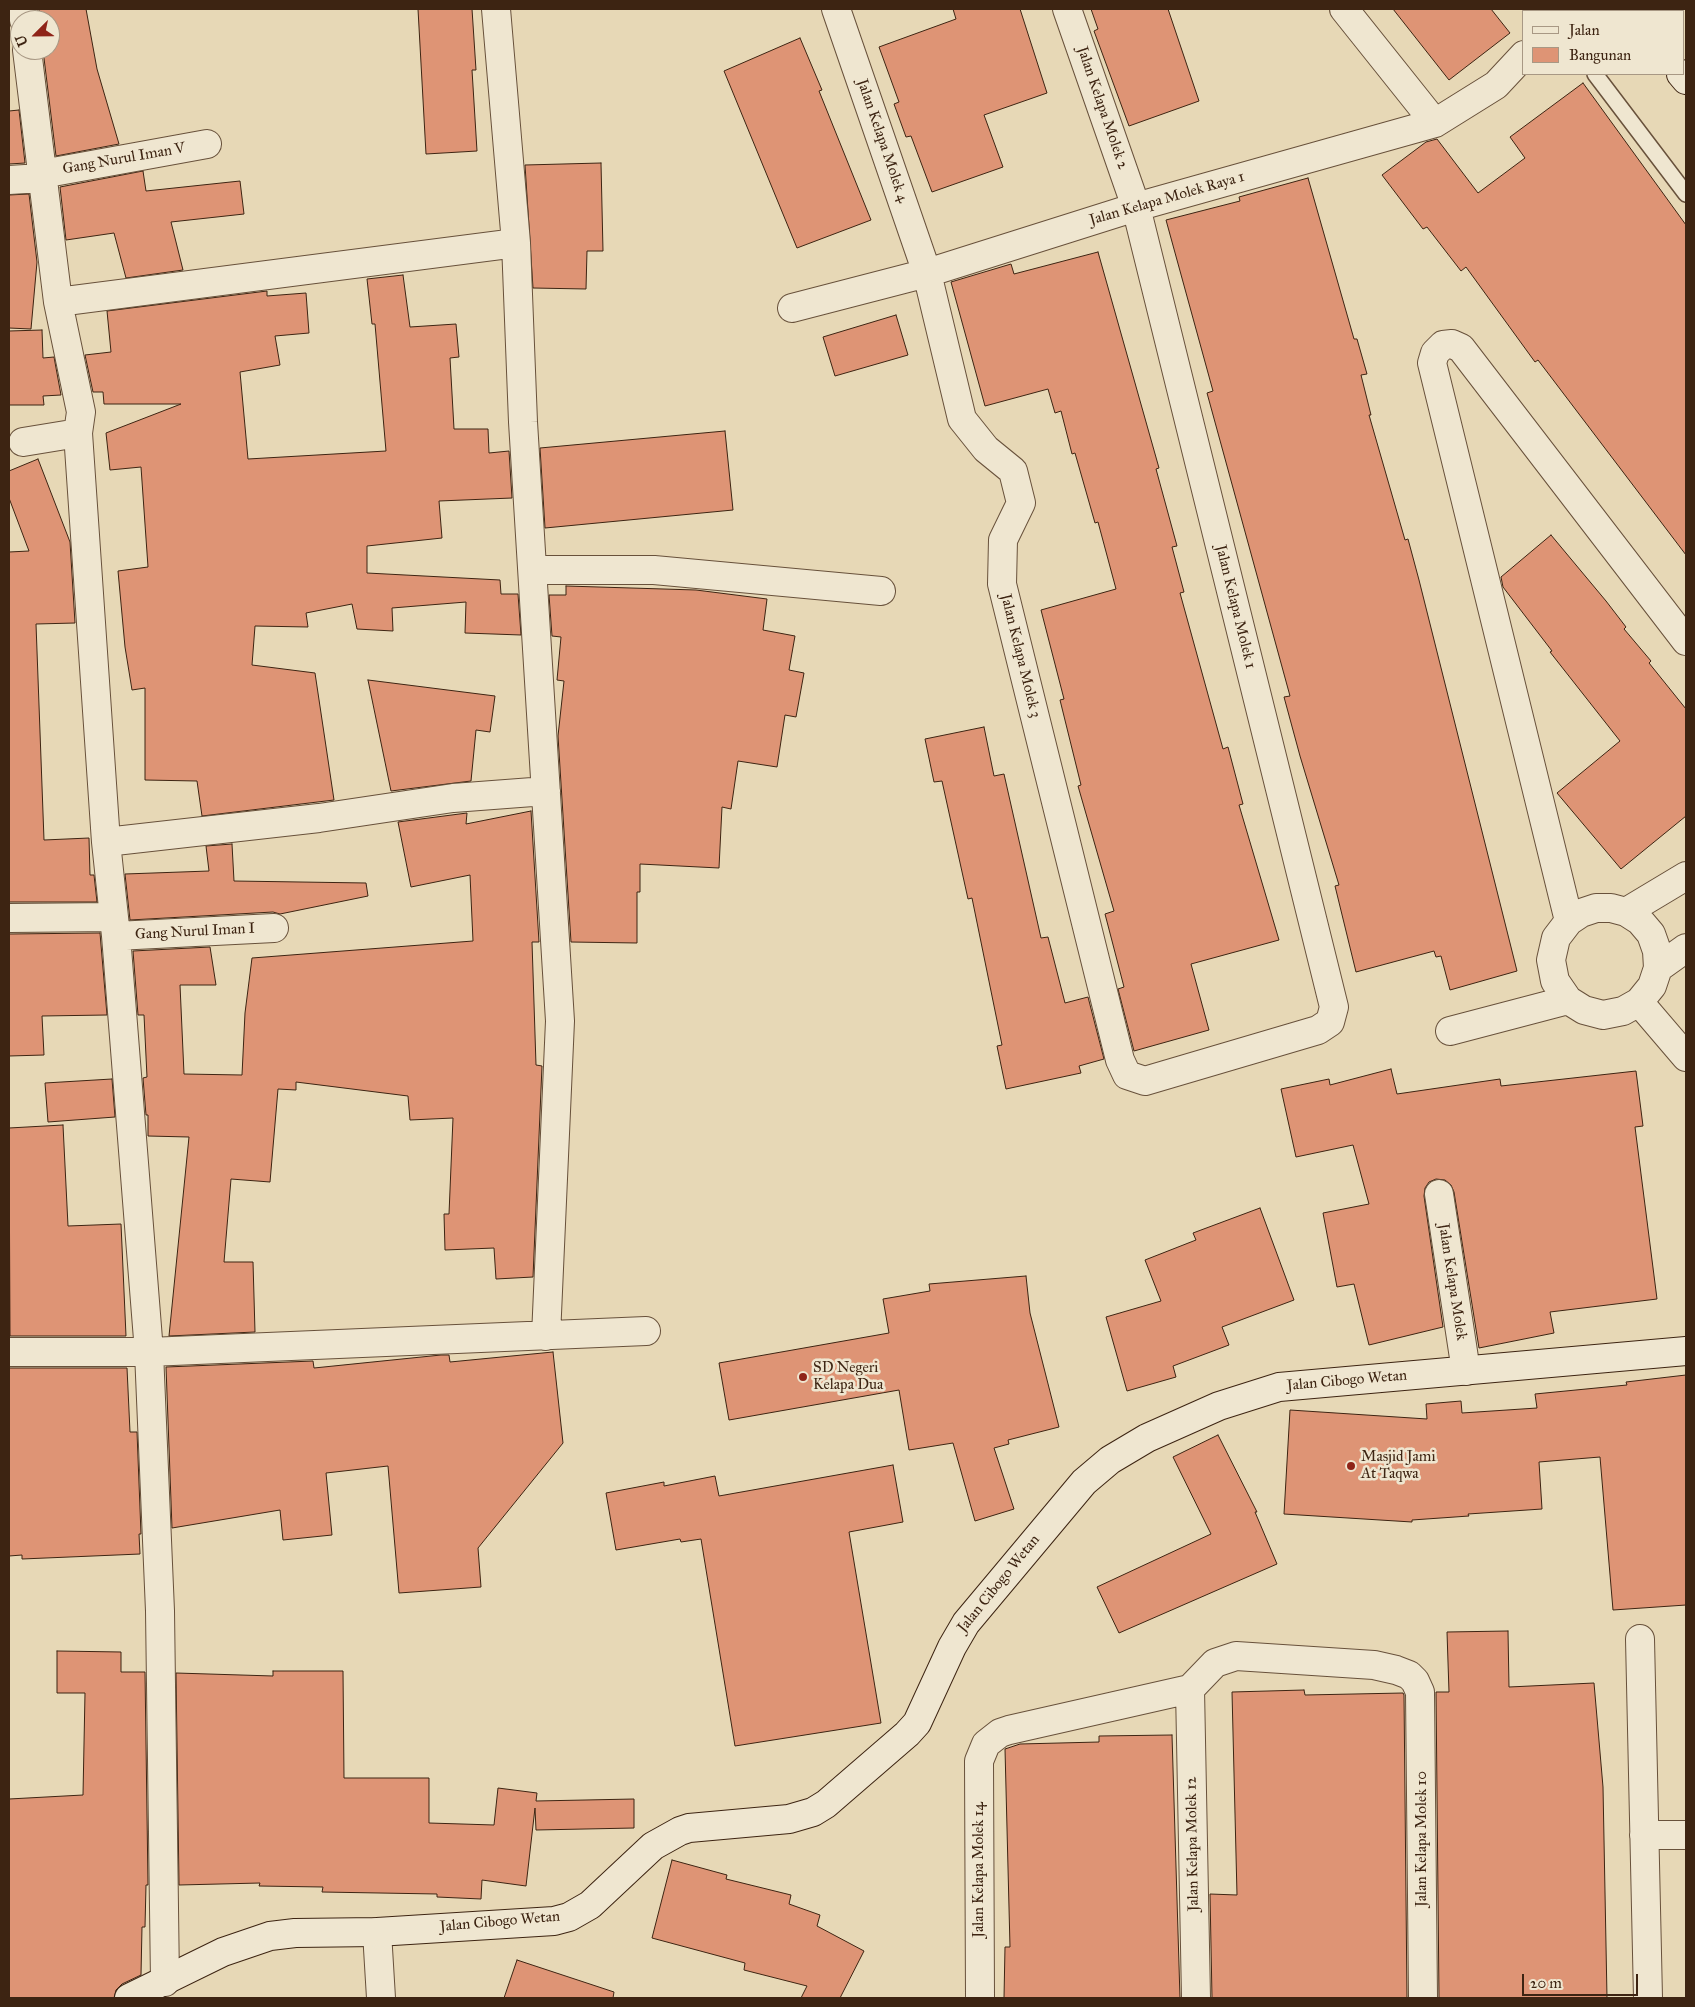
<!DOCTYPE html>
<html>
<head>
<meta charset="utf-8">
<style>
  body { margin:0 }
  #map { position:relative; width:1695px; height:2007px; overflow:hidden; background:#e7d8b6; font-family:"IM FELL Great Primer",serif }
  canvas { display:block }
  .frame { position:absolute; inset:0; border:10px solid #3d2412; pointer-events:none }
  .legend { position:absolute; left:1522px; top:10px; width:162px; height:65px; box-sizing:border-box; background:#efe6d0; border:1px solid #a89884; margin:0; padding:6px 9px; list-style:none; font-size:15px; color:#3d2412 }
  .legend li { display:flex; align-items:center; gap:10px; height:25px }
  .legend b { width:25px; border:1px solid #a89884 }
  .north { position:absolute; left:10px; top:10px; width:50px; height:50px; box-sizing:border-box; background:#efe6d0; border:1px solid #a89884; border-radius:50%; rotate:247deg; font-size:14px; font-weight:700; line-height:20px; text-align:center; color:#3d2412 }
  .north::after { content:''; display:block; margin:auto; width:18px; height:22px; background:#8f2418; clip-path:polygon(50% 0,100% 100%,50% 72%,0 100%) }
  .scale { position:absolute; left:1522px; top:1974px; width:116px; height:22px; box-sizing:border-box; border:2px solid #3d2412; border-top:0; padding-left:6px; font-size:15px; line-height:18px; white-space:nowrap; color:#3d2412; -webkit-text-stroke:4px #efe6d0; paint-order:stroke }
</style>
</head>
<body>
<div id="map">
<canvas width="1695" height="2007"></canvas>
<div class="frame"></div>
<ul class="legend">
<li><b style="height:6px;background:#efe6d0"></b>Jalan</li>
<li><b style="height:14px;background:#de9475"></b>Bangunan</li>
</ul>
<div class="north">U</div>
<div class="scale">20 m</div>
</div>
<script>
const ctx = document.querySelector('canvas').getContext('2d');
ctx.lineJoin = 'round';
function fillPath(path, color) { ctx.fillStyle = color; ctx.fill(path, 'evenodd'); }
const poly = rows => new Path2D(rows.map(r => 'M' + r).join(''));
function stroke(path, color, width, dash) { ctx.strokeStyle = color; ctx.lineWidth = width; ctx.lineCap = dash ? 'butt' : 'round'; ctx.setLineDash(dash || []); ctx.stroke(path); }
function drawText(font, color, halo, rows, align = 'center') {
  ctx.font = font + ' "IM FELL Great Primer",serif'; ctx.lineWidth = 5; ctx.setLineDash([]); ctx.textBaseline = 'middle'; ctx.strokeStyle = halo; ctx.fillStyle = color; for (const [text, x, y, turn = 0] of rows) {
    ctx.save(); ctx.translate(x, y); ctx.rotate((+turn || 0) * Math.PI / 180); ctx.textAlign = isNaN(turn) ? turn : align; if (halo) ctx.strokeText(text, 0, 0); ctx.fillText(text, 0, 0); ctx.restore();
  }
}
const building = poly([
  [39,9,86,9,97,69,119,144,56,156,43,50,50,50,50,20,40,20,39,9],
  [418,9,472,9,476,70,472,70,477,151,426,154,418,9],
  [953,9,1020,9,1047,93,984,115,1003,167,932,192,911,136,906,137,894,104,899,102,879,47,956,19,953,9],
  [1091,9,1168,9,1199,101,1129,126,1094,31,1098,29,1091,9],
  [1393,9,1491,9,1510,33,1449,80,1393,9],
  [800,38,822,90,819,91,871,220,797,248,724,71,800,38],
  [1583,83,1686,225,1686,555,1538,360,1535,362,1466,267,1461,271,1427,227,1423,229,1382,175,1426,142,1437,139,1478,193,1525,158,1510,137,1583,83],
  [19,110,25,163,9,164,9,111,19,110],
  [601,163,603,251,587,251,586,289,533,288,525,165,601,163],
  [143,171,146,191,240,181,244,214,171,222,183,270,126,278,114,233,66,240,60,187,143,171],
  [1308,178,1354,339,1357,339,1367,374,1361,375,1371,415,1369,415,1405,540,1408,539,1419,580,1517,971,1450,990,1441,956,1436,957,1434,951,1356,972,1335,886,1339,885,1300,756,1284,697,1290,696,1207,393,1213,391,1166,220,1240,201,1239,197,1308,178],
  [29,194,37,262,31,329,9,328,9,195,29,194],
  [1098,252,1159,468,1156,469,1177,546,1172,547,1184,592,1180,593,1223,749,1228,747,1243,804,1239,805,1279,940,1191,964,1209,1030,1134,1051,1118,989,1124,987,1105,914,1114,911,1078,786,1081,785,1060,700,1064,699,1041,610,1116,589,1098,522,1095,523,1075,453,1072,454,1061,411,1055,413,1048,389,985,406,951,282,1011,264,1014,274,1098,252],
  [403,275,410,327,456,324,459,357,450,358,454,429,488,429,489,453,509,451,512,498,439,501,442,538,367,546,367,573,500,580,501,594,518,594,521,635,465,633,466,602,392,608,393,631,357,629,352,604,306,613,308,627,255,626,252,665,315,673,334,800,202,816,197,781,145,780,145,688,132,690,125,647,118,571,148,567,141,467,110,470,106,433,181,404,104,404,103,392,93,392,85,355,111,352,107,311,267,291,267,296,306,293,309,333,275,336,280,365,240,372,248,459,386,451,375,324,372,324,367,279,403,275],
  [896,315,908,355,835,376,823,337,896,315],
  [42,330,43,358,54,357,61,395,43,396,44,405,9,405,9,331,42,330],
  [725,431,733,510,545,528,540,448,725,431],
  [38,459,70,542,75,623,36,624,44,840,89,838,90,875,94,875,97,902,9,902,9,552,29,551,9,498,9,471,38,459],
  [1551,535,1606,601,1626,627,1624,629,1651,661,1649,663,1686,709,1686,816,1621,869,1557,793,1620,741,1550,652,1552,651,1503,587,1501,577,1551,535],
  [566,586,696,590,767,599,763,630,795,636,789,670,804,673,796,717,785,715,777,767,738,761,731,809,722,807,719,868,640,864,640,892,637,892,637,943,571,942,558,736,564,681,557,680,561,637,552,636,549,595,566,595,566,586],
  [368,680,495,696,490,732,476,730,471,781,391,791,368,680],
  [984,727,994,776,1004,774,1041,938,1048,937,1065,1003,1088,997,1104,1059,1079,1066,1081,1073,1006,1089,997,1046,1002,1045,972,898,968,899,942,781,934,782,925,739,984,727],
  [531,811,539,942,532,942,536,1065,542,1066,533,1277,496,1279,494,1248,445,1250,444,1214,449,1214,453,1118,410,1120,408,1096,296,1082,296,1090,278,1089,270,1182,231,1179,224,1262,253,1262,255,1332,169,1336,189,1137,148,1136,148,1115,146,1115,143,1078,147,1077,144,1015,138,1015,133,951,210,947,216,985,180,985,184,1074,242,1075,245,1013,252,958,473,941,470,875,411,887,398,822,467,813,466,824,531,811],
  [232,844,234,881,366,883,368,896,280,914,273,912,130,920,125,874,209,871,206,846,232,844],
  [100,933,107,1015,42,1016,44,1055,9,1056,9,934,100,933],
  [1391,1069,1397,1094,1500,1079,1501,1086,1636,1071,1643,1126,1635,1127,1657,1299,1550,1312,1554,1333,1479,1348,1454,1192,1451,1185,1445,1180,1436,1179,1429,1182,1425,1188,1424,1196,1443,1327,1369,1345,1354,1284,1337,1287,1323,1213,1369,1204,1353,1145,1296,1157,1281,1089,1329,1079,1330,1085,1391,1069],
  [112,1079,115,1117,48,1122,45,1083,112,1079],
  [63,1125,68,1226,121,1224,126,1336,10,1336,9,1128,63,1125],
  [1260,1208,1294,1300,1222,1327,1229,1345,1173,1366,1176,1377,1127,1391,1106,1317,1161,1301,1145,1260,1196,1240,1193,1233,1260,1208],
  [1026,1276,1030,1313,1059,1427,1008,1440,1009,1444,994,1448,1014,1509,975,1521,953,1443,909,1450,899,1390,729,1420,719,1363,889,1333,883,1299,930,1291,929,1284,1026,1276],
  [553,1352,563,1443,478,1548,481,1587,399,1593,388,1466,326,1473,332,1535,283,1540,280,1510,172,1528,166,1367,313,1361,314,1368,441,1355,449,1355,450,1362,553,1352],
  [9,1368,127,1368,130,1432,137,1432,141,1534,139,1534,140,1554,22,1559,22,1555,9,1556,9,1368],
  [1686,1375,1686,1605,1613,1610,1600,1457,1539,1462,1542,1509,1468,1514,1469,1516,1412,1520,1412,1522,1284,1514,1290,1410,1427,1419,1426,1404,1461,1401,1462,1413,1537,1408,1535,1394,1627,1385,1626,1382,1686,1375],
  [1218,1435,1257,1512,1255,1512,1277,1564,1119,1633,1097,1587,1211,1534,1173,1457,1218,1435],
  [893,1465,903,1522,849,1532,881,1723,735,1746,701,1539,681,1542,680,1539,616,1550,606,1493,664,1482,664,1486,715,1476,719,1496,893,1465],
  [1508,1631,1509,1687,1594,1683,1603,1787,1607,1998,1439,1998,1436,1692,1449,1692,1447,1632,1508,1631],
  [57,1651,121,1652,121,1672,145,1672,148,1885,146,1885,145,1927,142,1927,141,1975,122,1984,116,1990,114,1998,9,1998,9,1799,83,1795,85,1693,57,1693,57,1651],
  [273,1671,343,1671,344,1778,429,1778,429,1823,494,1825,498,1788,537,1793,536,1801,634,1799,634,1828,536,1830,535,1808,526,1886,482,1880,481,1899,437,1897,437,1894,322,1892,323,1887,259,1886,260,1883,179,1885,176,1673,273,1676,273,1671],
  [1304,1690,1305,1695,1403,1693,1404,1695,1407,1998,1212,1998,1210,1894,1237,1895,1232,1692,1304,1690],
  [1172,1735,1180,1998,1004,1998,1005,1947,1010,1947,1005,1749,1020,1744,1099,1742,1099,1736,1172,1735],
  [672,1860,727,1875,726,1879,791,1895,789,1904,820,1915,817,1926,864,1951,840,1998,801,1998,807,1986,744,1970,745,1963,652,1938,672,1860],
  [517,1960,614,1992,613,1998,504,1998,517,1960]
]);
fillPath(building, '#de9475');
stroke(building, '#3d2412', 1);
const lane = poly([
  [1545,9,1547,11],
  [1595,74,1686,194]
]);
const street = poly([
  [23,9,24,20],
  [496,9,516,243,523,422,560,1021,546,1336],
  [836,9,927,273,962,419,986,449,1013,471,1021,503,1003,540,1002,584,1120,1060,1127,1075,1145,1081,1318,1030,1330,1022,1334,1007,1136,207,1067,9],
  [1344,9,1435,123],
  [1569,11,1573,9],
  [27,50,58,302,81,412,78,433,106,842,116,936,149,1352,160,1611,165,1982],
  [42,174,207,144],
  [9,180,42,178],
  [58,302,516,243],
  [792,308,927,273,1136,207,1435,123,1496,85,1524,55],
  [23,442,78,433],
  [533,570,654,570,881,591],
  [106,842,319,818,453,798,546,791],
  [1626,912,1686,876],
  [9,918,114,917],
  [1569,921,1432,363,1435,353,1443,345,1452,344,1461,348,1686,641],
  [116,936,274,928],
  [1658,968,1657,951,1651,934,1640,921,1626,912,1611,908,1596,908,1581,913,1569,921,1556,938,1551,960,1555,981,1568,1000,1584,1010,1603,1015,1623,1011,1639,1002,1652,986,1658,968,1686,948],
  [1639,1002,1686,1057],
  [1450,1031,1568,1000],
  [1439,1194,1466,1371],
  [9,1352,149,1352,646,1331],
  [1640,1639,1648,1998],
  [1190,1689,1196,1998],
  [1644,1835,1686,1835],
  [377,1932,381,1998],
  [980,1998,979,1761,986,1744,1000,1733,1009,1730,1190,1689,1215,1663,1236,1656,1374,1665,1396,1670,1409,1675,1415,1681,1420,1692,1423,1998]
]);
const secondary = poly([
  [1633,9,1635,11],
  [1681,74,1686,80],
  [129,1998,223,1952,270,1936,295,1933,377,1932,554,1921,569,1917,590,1905,653,1846,680,1831,689,1828,789,1819,813,1812,826,1804,907,1734,917,1723,952,1647,966,1623,1084,1482,1110,1460,1147,1438,1219,1406,1279,1387,1686,1351]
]);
stroke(lane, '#68513b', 18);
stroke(street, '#68513b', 30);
stroke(secondary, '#3d2412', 30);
stroke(lane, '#efe6d0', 15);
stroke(street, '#efe6d0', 28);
stroke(secondary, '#efe6d0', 28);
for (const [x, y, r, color] of [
  [803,1377,5,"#8f2418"],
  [1351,1466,5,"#8f2418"]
]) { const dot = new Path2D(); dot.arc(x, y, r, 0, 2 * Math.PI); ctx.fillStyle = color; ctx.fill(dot); stroke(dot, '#efe6d0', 2); }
drawText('15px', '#3d2412', '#efe6d0', [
  ["Jalan Kelapa Molek 2",1102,108,71],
  ["Jalan Kelapa Molek 4",882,141,71],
  ["Gang Nurul Iman V",124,159,-10],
  ["Jalan Kelapa Molek Raya 1",1167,199,-16],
  ["Jalan Kelapa Molek 1",1235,607,76],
  ["Jalan Kelapa Molek 3",1020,656,76],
  ["Gang Nurul Iman I",195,932,-3],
  ["Jalan Kelapa Molek",1452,1282,81],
  ["Jalan Cibogo Wetan",1347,1381,-5],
  ["Jalan Cibogo Wetan",999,1584,-51],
  ["Jalan Kelapa Molek 10",1422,1839,-90],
  ["Jalan Kelapa Molek 12",1193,1844,-91],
  ["Jalan Kelapa Molek 14",979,1870,-90],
  ["Jalan Cibogo Wetan",500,1922,-5]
]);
drawText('15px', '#3d2412', '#efe6d0', [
  ["SD Negeri",813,1368],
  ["Kelapa Dua",813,1385],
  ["Masjid Jami",1361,1457],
  ["At Taqwa",1361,1474]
], 'left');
</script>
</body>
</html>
